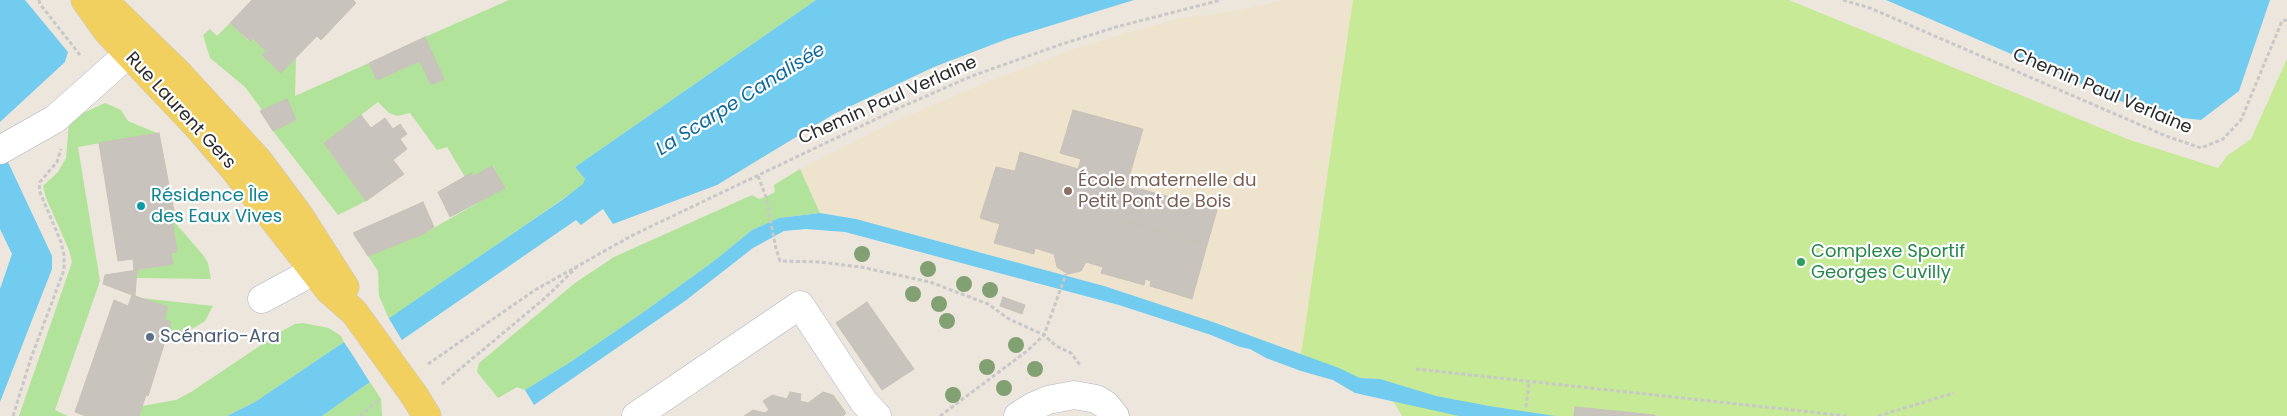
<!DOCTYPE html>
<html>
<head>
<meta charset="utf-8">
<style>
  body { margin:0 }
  canvas { display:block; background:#ede6dd }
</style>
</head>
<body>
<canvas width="2287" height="416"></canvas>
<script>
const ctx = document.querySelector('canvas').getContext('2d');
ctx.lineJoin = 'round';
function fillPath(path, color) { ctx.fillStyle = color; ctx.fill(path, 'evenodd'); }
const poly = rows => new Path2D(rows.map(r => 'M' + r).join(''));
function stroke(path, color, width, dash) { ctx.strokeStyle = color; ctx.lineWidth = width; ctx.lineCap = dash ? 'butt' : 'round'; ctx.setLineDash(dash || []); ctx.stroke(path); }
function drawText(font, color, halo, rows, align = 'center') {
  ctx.font = font + ' Poppins,sans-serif'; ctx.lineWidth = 4.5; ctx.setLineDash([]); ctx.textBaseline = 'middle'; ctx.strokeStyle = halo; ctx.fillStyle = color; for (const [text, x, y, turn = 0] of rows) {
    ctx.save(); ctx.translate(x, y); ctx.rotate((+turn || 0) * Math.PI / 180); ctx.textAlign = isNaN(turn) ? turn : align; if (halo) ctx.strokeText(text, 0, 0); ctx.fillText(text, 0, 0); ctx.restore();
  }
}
fillPath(poly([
  [1283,0,1353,0,1301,355,1104,286,856,219,820,213,800,169,887,125,982,84,1079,47,1177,19,1241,10]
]), '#eee4cd');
fillPath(poly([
  [509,0,816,0,575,167,585,179,583,185,389,319,379,296,378,271,368,256,423,234,504,188,493,166,472,177,465,177,447,147,437,150,410,113,397,116,389,113,378,102,324,143,366,201,338,215,273,131,296,120,262,110,245,87,210,58,203,35,210,29,217,36,230,23,249,41,253,38,266,51,262,55,281,73,296,58,295,96,369,63,377,80,420,61,431,85,444,79,425,37],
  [105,103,121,110,128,121,157,133,78,147,100,281,55,410,68,416,19,416,72,262,69,250,46,198,43,186,58,172,66,158,69,122,72,118],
  [800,169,820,213,779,218,752,230,714,261,645,311,572,361,525,390,517,387,498,398,477,372,479,363,575,283,614,257,752,195,759,199,766,197,775,192,774,185],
  [172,219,203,255,208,263,211,279,136,278,137,270,172,264,171,253,177,252],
  [142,298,213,306,205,321,189,331,166,336,171,322,164,319,168,307],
  [303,323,329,328,341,336,344,342,255,402,227,416,139,416,142,406,176,400,191,392,282,331,295,324],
  [370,382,381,399,382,416,322,416]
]), '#b2e39a');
fillPath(poly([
  [1353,0,1789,0,2130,140,2218,168,2227,156,2251,139,2287,59,2287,416,1402,416,1380,379,1360,378,1301,355]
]), '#c6ea96');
fillPath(poly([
  [0,0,25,0,68,52,65,62,0,122],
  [816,0,1134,0,1007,39,934,67,834,114,717,185,613,224,603,209,581,225,576,220,402,340,363,371,370,382,322,416,227,416,255,402,344,342,347,347,562,200,583,184,585,179,575,167],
  [1886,0,2270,0,2239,91,2201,120,2174,117,2139,109],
  [0,145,52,256,52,269,0,402,0,289,12,254,0,229],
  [820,213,856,219,1104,286,1213,322,1339,368,1360,378,1380,379,1436,396,1489,406,1555,416,1459,416,1355,393,1333,380,1301,371,1266,358,1250,349,1240,347,1211,335,1119,305,845,232,806,229,784,231,753,248,685,301,534,405,525,390,572,361,645,311,714,261,752,230,779,218]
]), '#71ccef');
fillPath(poly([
  [388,317,403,342,366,372,372,381,371,384,343,340,348,344]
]), '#ede6dd');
const building = poly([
  [252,0,353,0,356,3,321,40,317,36,281,73,262,55,266,51,253,38,250,41,230,23,252,0],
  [425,37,444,79,431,85,420,61,377,80,369,63,425,37],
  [287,99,296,120,273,131,260,111,287,99],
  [1073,110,1143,129,1117,219,1207,245,1192,299,1150,286,1151,281,1145,279,1144,285,1101,273,1103,267,1086,262,1081,271,1068,274,1057,267,1054,254,1035,248,1034,254,994,243,1000,224,980,218,996,167,1015,171,1020,152,1078,169,1081,159,1060,153,1073,110],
  [361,115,371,128,385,118,393,129,400,124,407,134,400,139,407,149,393,160,404,174,366,201,324,143,361,115],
  [159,133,172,201,174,211,171,212,177,252,171,253,173,264,134,270,133,259,118,261,99,143,159,133],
  [492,166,505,188,484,199,472,177,492,166],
  [471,173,484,199,450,217,438,192,471,173],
  [1126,185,1217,210,1207,245,1117,219,1126,185],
  [423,202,434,227,423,234,368,256,353,233,423,202],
  [137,270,135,296,103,284,105,275,137,270],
  [132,295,168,307,164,319,171,322,148,396,146,395,139,416,86,416,75,412,114,300,128,306,132,295],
  [1003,297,1025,305,1022,314,1000,306,1003,297],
  [867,302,914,369,882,390,836,323,867,302],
  [790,392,801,394,800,401,808,403,823,392,833,395,846,413,843,416,744,416,753,410,765,413,769,410,763,401,772,395,787,399,790,392],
  [1575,407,1655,415,1655,416,1574,416,1575,407]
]);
fillPath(building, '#c8c3bd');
stroke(building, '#c8c2b7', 1);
const minor = poly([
  [0,150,55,119,128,54],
  [262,299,299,279,312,268],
  [636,416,800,305,864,402,877,416],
  [1018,416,1032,407,1048,400,1074,395,1096,399,1106,405,1115,416]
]);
const major = poly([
  [85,0,108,32,198,127,234,169,329,290,354,312],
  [103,0,179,74,258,160,299,215,345,287],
  [414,395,427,416]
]);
stroke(minor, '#b1b4bf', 29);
stroke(major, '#c8c8c8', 29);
stroke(poly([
  [39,0,40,4,80,55],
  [1843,0,1870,8,2166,136,2201,148,2223,139,2241,120,2282,21,2287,20],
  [758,176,766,197,776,249,780,261,819,262,861,267,930,282,988,304,1009,319,1044,335,1056,346,1071,353,1080,365],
  [428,364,535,290,633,235,899,108,972,76,1059,45,1116,27,1221,0],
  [1416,369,1848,416],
  [442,384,545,298,577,267],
  [1526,407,1529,382],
  [13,416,31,358,64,270,64,255,61,242,39,190,40,182,57,162,61,149],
  [360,416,380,399],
  [940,416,1027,351,1044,335,1066,274],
  [1878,416,1954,393]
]), '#c8c8c8', 3, [4, 2.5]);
stroke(minor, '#fff', 28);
stroke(major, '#f1d05f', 28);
const majorBridge = poly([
  [354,312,414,395]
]);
stroke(majorBridge, '#c8c8c8', 29, []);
stroke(majorBridge, '#f1d05f', 28);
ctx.fillStyle = '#82a172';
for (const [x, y] of [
  [862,254],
  [928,269],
  [964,284],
  [990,290],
  [913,294],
  [939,304],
  [947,321],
  [1016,345],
  [987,367],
  [1035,369],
  [1004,388],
  [953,395]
]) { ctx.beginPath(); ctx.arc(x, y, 8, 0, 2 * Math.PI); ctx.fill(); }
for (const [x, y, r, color] of [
  [1068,191,5,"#8d6e63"],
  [141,206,5,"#0f9aa8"],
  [1801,262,5,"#2e9e5b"],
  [150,337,5,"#5c6f8a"]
]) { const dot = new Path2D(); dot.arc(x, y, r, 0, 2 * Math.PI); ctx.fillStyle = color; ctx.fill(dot); stroke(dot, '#fff', 2); }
drawText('18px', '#2b2b2b', '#fff', [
  ["Chemin Paul Verlaine",2102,92,23],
  ["Chemin Paul Verlaine",888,101,-24],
  ["Rue Laurent Gers",180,111,47]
]);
drawText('18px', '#785e54', '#fff', [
  ["École maternelle du",1078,181],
  ["Petit Pont de Bois",1078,202]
], 'left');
drawText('18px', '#0d838f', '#fff', [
  ["Résidence Île",151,196],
  ["des Eaux Vives",151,217]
], 'left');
drawText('18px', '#27864d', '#fff', [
  ["Complexe Sportif",1811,252],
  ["Georges Cuvilly",1811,273]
], 'left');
drawText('18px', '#4e5e75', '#fff', [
  ["Scénario-Ara",160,337]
], 'left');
drawText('italic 19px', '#0e6a9d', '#fff', [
  ["La Scarpe Canalisée",741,100,-32]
]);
</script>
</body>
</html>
